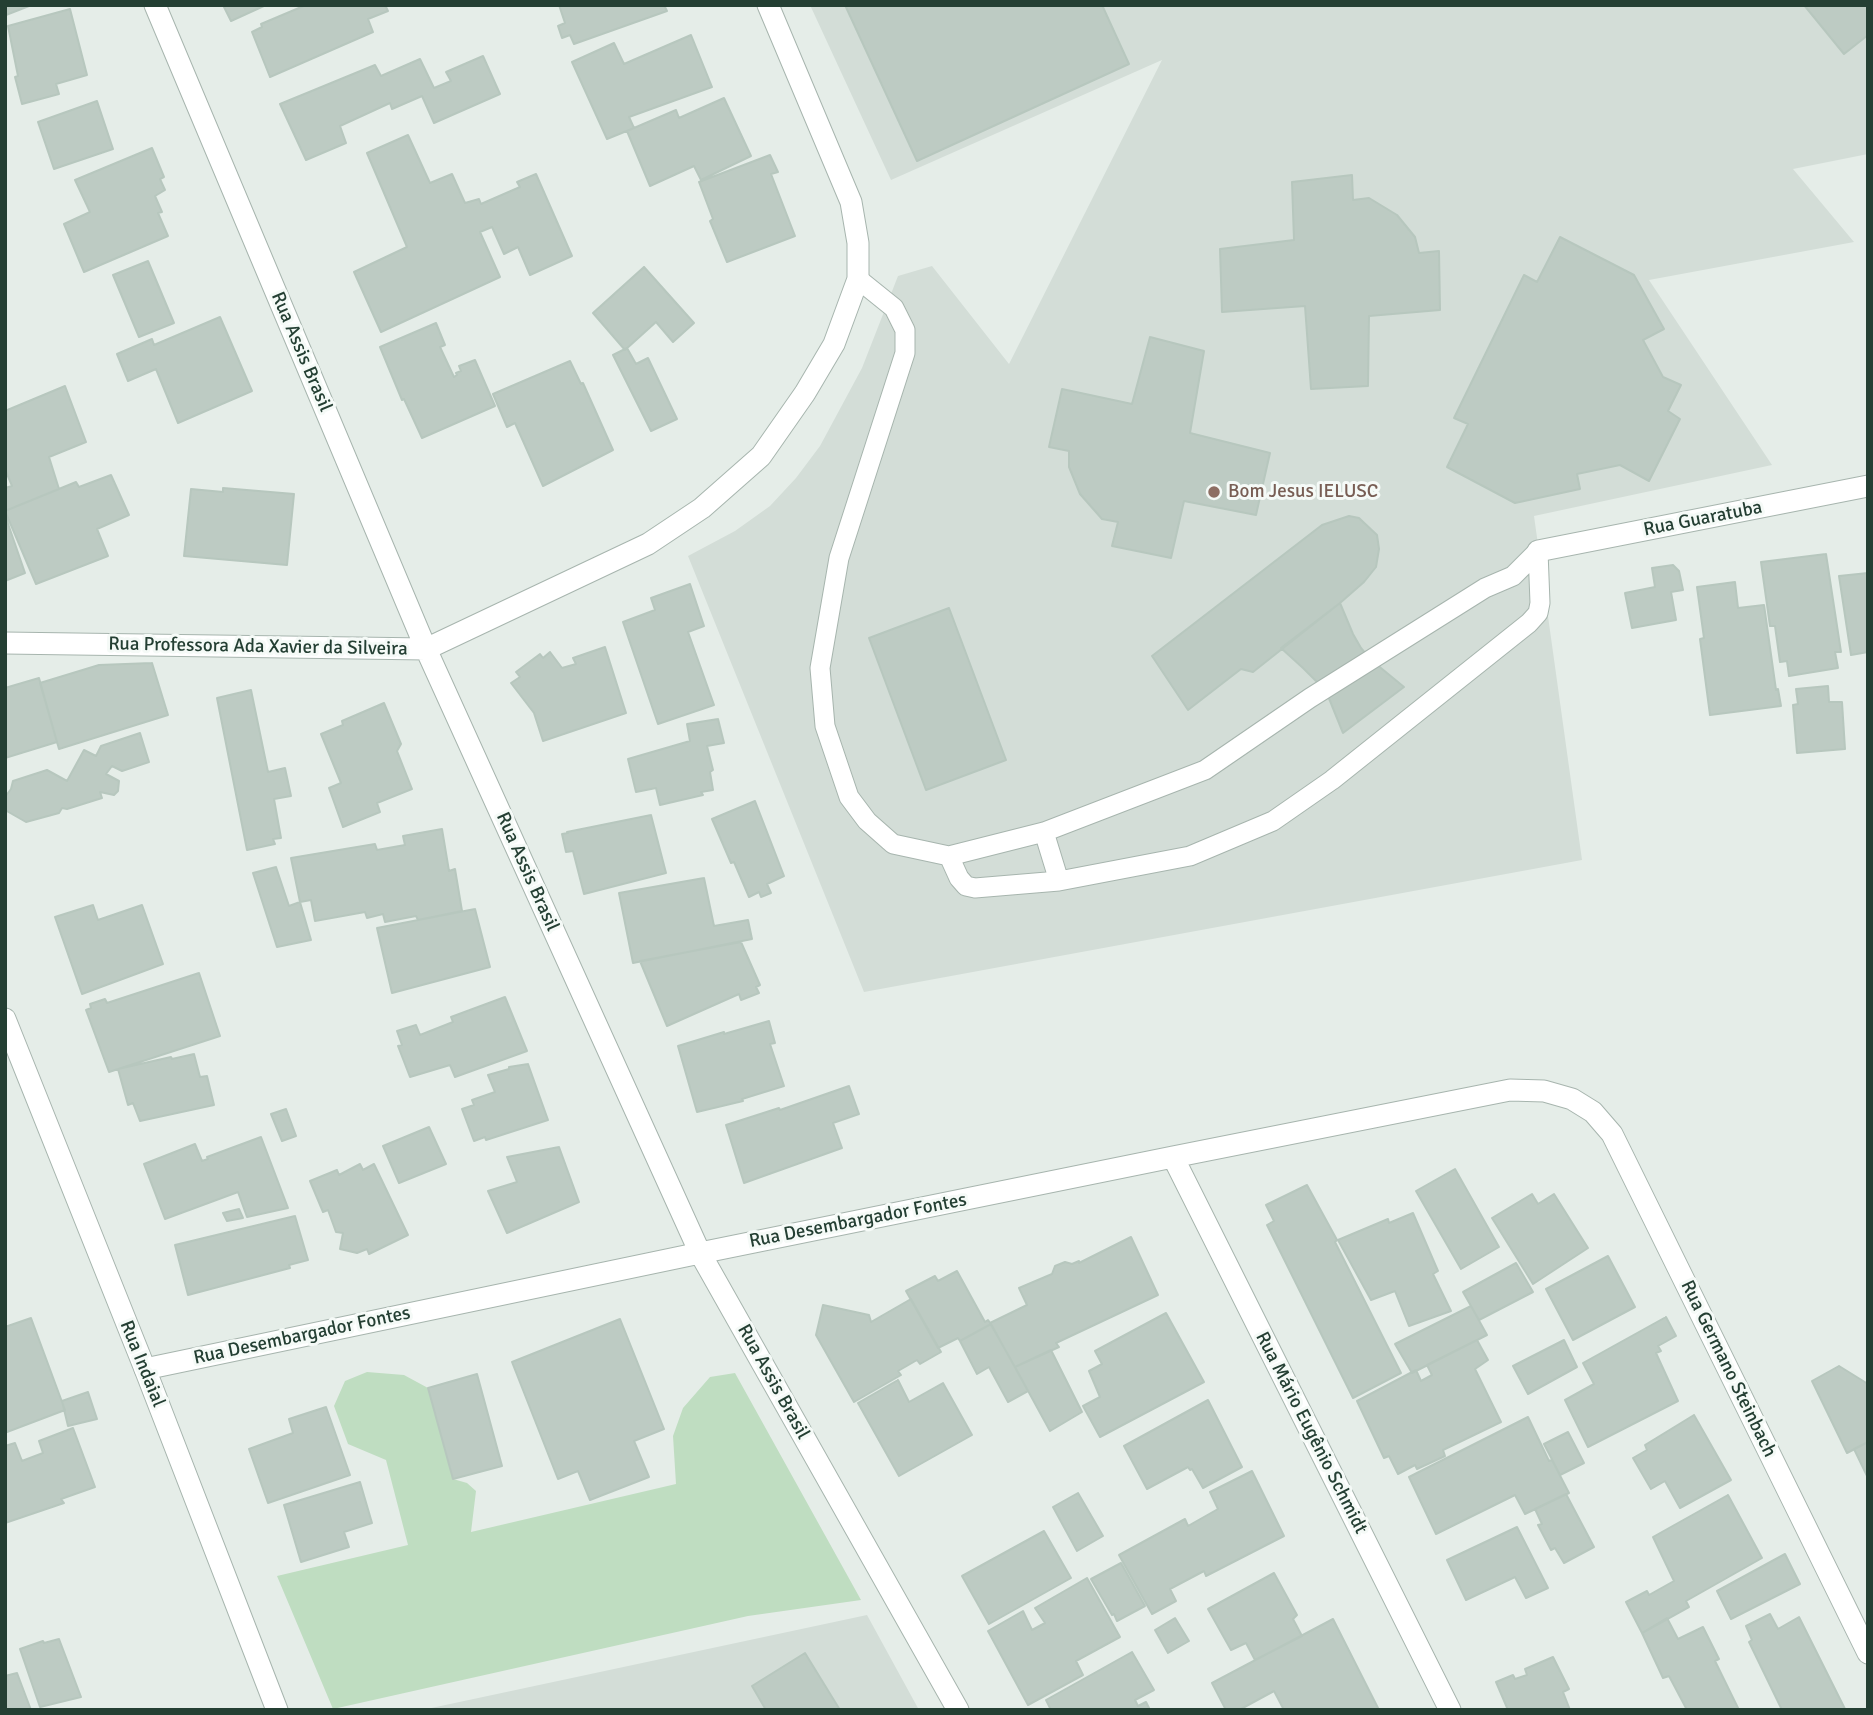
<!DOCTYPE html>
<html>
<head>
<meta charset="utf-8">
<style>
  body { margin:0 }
  #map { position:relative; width:1873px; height:1715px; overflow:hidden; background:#e5ede8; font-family:Signika,sans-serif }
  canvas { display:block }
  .frame { position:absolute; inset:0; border:7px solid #243f33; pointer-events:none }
</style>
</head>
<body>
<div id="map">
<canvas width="1873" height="1715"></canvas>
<div class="frame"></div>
</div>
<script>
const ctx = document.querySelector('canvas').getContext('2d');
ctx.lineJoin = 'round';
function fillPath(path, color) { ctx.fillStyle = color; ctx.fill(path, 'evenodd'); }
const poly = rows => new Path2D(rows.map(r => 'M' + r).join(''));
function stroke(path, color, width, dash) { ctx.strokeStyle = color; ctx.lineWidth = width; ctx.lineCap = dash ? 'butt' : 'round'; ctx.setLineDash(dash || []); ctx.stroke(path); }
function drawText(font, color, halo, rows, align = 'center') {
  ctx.font = font + ' Signika,sans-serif'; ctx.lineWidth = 6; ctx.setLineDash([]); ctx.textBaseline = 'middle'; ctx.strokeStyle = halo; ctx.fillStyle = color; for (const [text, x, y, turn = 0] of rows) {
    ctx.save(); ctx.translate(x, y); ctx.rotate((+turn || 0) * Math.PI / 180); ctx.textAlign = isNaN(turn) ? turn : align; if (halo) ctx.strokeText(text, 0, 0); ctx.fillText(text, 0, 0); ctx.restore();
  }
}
fillPath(poly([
  [810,5,1868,5,1868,154,1793,169,1854,242,1649,280,1772,465,1534,516,1582,860,864,992,688,556,735,531,770,506,796,478,820,446,862,368,898,276,932,266,1009,364,1162,60,891,180],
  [867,1615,919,1710,422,1710]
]), '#d3ddd7');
fillPath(poly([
  [367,1372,404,1375,428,1388,453,1479,467,1483,476,1491,471,1532,676,1484,673,1436,683,1408,710,1377,735,1373,861,1600,748,1616,333,1709,277,1576,408,1545,386,1460,348,1444,334,1406,345,1381]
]), '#bfddc1');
const building = poly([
  [5,5,29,5,29,6,6,15,5,5],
  [223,5,266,5,231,21,223,5],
  [306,5,385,5,388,11,368,19,373,32,270,77,252,32,262,27,261,24,306,5],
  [559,5,664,5,667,11,574,44,570,35,562,38,558,26,565,23,559,5],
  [845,5,1102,5,1129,64,917,161,845,5],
  [1804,5,1868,5,1868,35,1844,54,1804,5],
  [70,9,87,75,56,84,59,94,22,104,15,77,18,76,8,26,70,9],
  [691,35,712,87,629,117,634,128,607,139,572,62,614,43,624,64,691,35],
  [483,56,500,94,434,123,422,96,392,109,390,103,340,126,346,143,306,160,280,104,375,65,381,76,420,59,434,88,451,81,446,72,483,56],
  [724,98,751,156,701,180,694,166,650,186,627,131,676,110,679,118,724,98],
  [97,101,113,149,54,169,38,122,97,101],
  [408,135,430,183,452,174,465,203,479,199,481,204,520,187,517,182,536,174,572,256,530,275,518,247,504,254,492,227,480,232,500,277,381,332,354,272,407,247,367,153,408,135],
  [152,148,164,177,160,179,165,190,155,196,162,212,158,213,168,236,84,272,64,224,90,212,75,180,152,148],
  [770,155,778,172,771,174,795,236,727,262,710,221,713,219,699,182,770,155],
  [1352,175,1353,200,1369,198,1397,215,1415,237,1419,253,1439,251,1440,310,1369,316,1368,386,1311,389,1305,306,1222,312,1220,249,1294,240,1292,182,1352,175],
  [1560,237,1634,275,1664,329,1643,340,1663,377,1681,385,1668,411,1680,419,1649,481,1620,465,1577,474,1580,489,1515,503,1447,467,1468,424,1454,418,1524,275,1537,282,1560,237],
  [148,261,174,323,139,337,113,275,148,261],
  [644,267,694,323,673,342,656,322,625,350,593,313,644,267],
  [220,317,252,391,178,423,156,369,128,381,117,354,152,339,154,345,220,317],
  [436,323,445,345,440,347,454,377,457,375,456,373,461,371,459,366,475,360,495,406,422,438,404,399,402,400,380,347,436,323],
  [1150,337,1204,351,1190,433,1270,453,1256,515,1184,501,1171,558,1112,546,1118,522,1102,519,1080,494,1069,467,1069,451,1049,447,1062,389,1132,404,1150,337],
  [627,348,636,364,648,358,677,419,651,431,613,355,627,348],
  [570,361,581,384,583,383,613,450,543,486,515,423,507,427,493,394,570,361],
  [65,386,86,442,49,457,59,489,5,511,5,488,12,486,5,469,5,411,65,386],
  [111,475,129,515,97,529,108,556,36,584,5,511,76,482,79,487,111,475],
  [223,488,294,494,287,565,184,556,191,489,223,492,223,488],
  [5,515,25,573,5,581,5,515],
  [1349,516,1359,518,1377,535,1379,549,1376,567,1364,582,1340,603,1253,672,1241,669,1188,710,1152,656,1322,525,1349,516],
  [1826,554,1841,652,1835,652,1838,668,1789,676,1787,661,1780,662,1775,626,1770,626,1761,562,1826,554],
  [1673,565,1679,571,1683,590,1671,592,1676,620,1632,628,1625,593,1655,587,1652,568,1673,565],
  [1868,573,1868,652,1851,655,1839,576,1868,573],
  [1735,582,1738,608,1764,605,1776,690,1778,689,1781,706,1710,715,1700,639,1704,638,1697,587,1735,582],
  [690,584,704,626,688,632,714,705,658,724,623,622,655,610,651,598,690,584],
  [1340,603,1353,634,1361,648,1370,659,1404,687,1343,733,1326,691,1303,668,1281,648,1340,603],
  [949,608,1006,760,926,790,869,638,949,608],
  [605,647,626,713,543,741,534,713,511,683,520,677,516,672,540,654,543,658,550,652,562,668,576,664,573,658,605,647],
  [152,663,168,715,59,749,40,683,99,665,152,663],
  [39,678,57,742,5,758,5,688,39,678],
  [1828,686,1829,702,1842,702,1845,749,1797,753,1793,705,1798,704,1796,689,1828,686],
  [251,690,268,772,285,768,291,796,274,799,281,838,273,839,275,844,247,850,217,698,251,690],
  [384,703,401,744,397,751,412,789,377,803,380,812,343,827,329,788,341,783,321,734,343,725,342,721,384,703],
  [718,719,724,743,707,746,713,770,710,772,713,790,701,792,703,795,660,805,656,788,636,792,628,759,690,741,687,724,718,719],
  [140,733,149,762,122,771,112,766,106,774,119,781,118,791,114,795,100,792,102,798,67,809,62,808,59,813,26,822,5,810,5,797,11,789,13,781,47,770,67,781,84,750,96,756,101,746,140,733],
  [755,801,784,876,767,884,771,893,761,897,759,892,749,897,734,862,731,863,712,819,755,801],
  [651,815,666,873,584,894,573,851,566,852,562,834,568,833,567,832,651,815],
  [442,829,449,871,455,869,462,911,418,920,416,916,385,922,383,914,367,918,365,912,315,921,311,900,300,902,291,858,375,844,377,850,405,845,403,836,442,829],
  [276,867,289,906,300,902,311,940,277,947,253,873,276,867],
  [704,878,714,926,748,920,752,939,633,963,619,893,704,878],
  [93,905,98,920,142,905,163,964,82,994,55,917,93,905],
  [475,909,490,967,392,993,377,928,475,909],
  [741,942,760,985,756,987,759,993,741,1000,739,994,667,1026,640,961,741,942],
  [199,973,220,1036,109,1072,86,1010,91,1008,90,1004,105,999,107,1003,199,973],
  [505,997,527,1051,455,1077,450,1065,410,1077,398,1046,402,1045,397,1031,416,1025,420,1035,453,1022,451,1017,505,997],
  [769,1021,775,1043,770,1044,784,1086,742,1099,743,1101,697,1112,678,1046,724,1032,724,1034,769,1021],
  [194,1054,200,1077,207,1076,214,1105,140,1121,133,1103,128,1105,118,1069,171,1057,172,1059,194,1054],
  [528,1064,548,1120,486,1140,485,1137,474,1141,462,1109,474,1105,472,1100,495,1092,488,1075,509,1069,509,1067,528,1064],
  [849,1086,859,1114,833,1123,842,1148,744,1183,726,1125,779,1108,780,1110,849,1086],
  [286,1109,296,1136,282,1141,271,1114,286,1109],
  [429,1127,446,1164,399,1183,383,1146,429,1127],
  [261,1137,288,1208,247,1217,238,1192,165,1219,144,1164,195,1144,202,1161,208,1159,207,1157,261,1137],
  [559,1147,579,1202,507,1233,488,1191,517,1182,507,1157,559,1147],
  [360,1164,363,1170,374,1164,408,1235,369,1254,367,1249,357,1253,340,1249,343,1233,336,1232,328,1210,323,1212,310,1181,337,1170,339,1175,360,1164],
  [1455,1169,1499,1247,1461,1269,1416,1191,1455,1169],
  [1307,1185,1337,1240,1335,1242,1401,1373,1353,1398,1267,1225,1274,1221,1266,1205,1307,1185],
  [1532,1194,1538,1204,1554,1194,1588,1248,1533,1284,1492,1218,1532,1194],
  [239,1209,243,1218,227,1221,223,1213,239,1209],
  [1413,1213,1438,1271,1433,1274,1451,1311,1409,1326,1395,1291,1371,1300,1338,1240,1388,1219,1389,1223,1413,1213],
  [295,1216,308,1260,289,1265,290,1268,188,1295,175,1245,295,1216],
  [1131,1237,1158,1295,1056,1343,1059,1347,1015,1367,990,1323,1027,1305,1019,1288,1052,1274,1055,1266,1065,1262,1072,1264,1079,1261,1079,1263,1131,1237],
  [1608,1256,1635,1307,1573,1340,1546,1289,1608,1256],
  [1516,1263,1533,1292,1479,1320,1463,1292,1516,1263],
  [957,1271,985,1322,988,1320,991,1324,960,1341,958,1338,938,1348,906,1291,935,1276,938,1281,957,1271],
  [911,1299,941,1352,920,1364,917,1360,898,1371,901,1375,854,1402,816,1335,823,1305,869,1315,871,1322,911,1299],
  [1471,1306,1487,1335,1412,1373,1395,1344,1471,1306],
  [1166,1313,1204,1382,1100,1437,1083,1406,1100,1397,1089,1371,1102,1364,1095,1351,1166,1313],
  [1666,1317,1676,1336,1658,1346,1661,1351,1656,1353,1678,1401,1588,1447,1565,1400,1594,1384,1583,1363,1666,1317],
  [31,1318,65,1410,7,1432,5,1428,5,1327,31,1318],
  [620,1319,664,1429,634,1441,649,1477,590,1500,578,1471,558,1479,512,1362,620,1319],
  [991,1324,1028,1391,1008,1402,989,1367,977,1374,960,1341,991,1324],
  [1477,1340,1488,1360,1475,1369,1501,1422,1443,1450,1445,1456,1417,1469,1415,1465,1398,1474,1389,1456,1384,1458,1357,1401,1416,1370,1421,1381,1432,1375,1427,1365,1477,1340],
  [1564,1340,1577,1367,1528,1394,1513,1366,1564,1340],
  [1051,1350,1082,1412,1050,1431,1015,1367,1051,1350],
  [1839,1366,1868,1384,1868,1442,1847,1453,1812,1381,1839,1366],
  [477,1374,502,1466,453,1479,428,1388,477,1374],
  [898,1380,909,1402,943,1383,972,1435,899,1476,858,1403,898,1380],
  [88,1392,97,1419,68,1426,62,1401,88,1392],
  [1208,1400,1242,1467,1203,1488,1192,1469,1190,1470,1188,1467,1147,1489,1124,1446,1208,1400],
  [326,1407,350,1475,268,1503,249,1449,293,1433,289,1419,326,1407],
  [1694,1415,1731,1480,1680,1508,1665,1481,1651,1489,1633,1458,1647,1450,1645,1445,1694,1415],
  [1528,1417,1549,1461,1552,1460,1569,1493,1525,1514,1515,1495,1436,1534,1409,1477,1528,1417],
  [73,1428,95,1487,61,1499,64,1503,5,1523,5,1446,15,1443,22,1461,43,1453,39,1441,73,1428],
  [1568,1432,1584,1463,1560,1475,1544,1444,1568,1432],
  [1868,1442,1868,1478,1854,1449,1868,1442],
  [1252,1471,1284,1536,1206,1576,1204,1571,1170,1589,1176,1601,1152,1614,1119,1555,1185,1519,1188,1526,1218,1509,1210,1492,1252,1471],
  [360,1482,372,1523,344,1532,349,1547,301,1562,284,1505,360,1482],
  [1078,1493,1103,1536,1077,1551,1053,1507,1078,1493],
  [1566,1494,1594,1547,1564,1563,1555,1548,1551,1550,1538,1525,1542,1524,1535,1509,1566,1494],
  [1728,1495,1762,1558,1686,1601,1689,1607,1642,1633,1626,1602,1647,1591,1649,1595,1674,1581,1653,1537,1728,1495],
  [1517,1527,1548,1588,1526,1598,1515,1577,1466,1600,1447,1560,1517,1527],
  [1044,1531,1071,1578,989,1624,962,1576,1044,1531],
  [1785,1554,1800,1584,1731,1619,1717,1591,1785,1554],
  [1121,1563,1145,1606,1117,1621,1114,1614,1112,1615,1091,1579,1121,1563],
  [1274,1573,1297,1615,1293,1619,1302,1636,1255,1660,1246,1643,1231,1650,1208,1609,1274,1573],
  [1087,1578,1120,1637,1076,1661,1083,1675,1028,1705,988,1631,1023,1611,1032,1630,1045,1623,1035,1608,1087,1578],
  [1770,1614,1778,1629,1799,1617,1845,1709,1782,1710,1749,1642,1752,1640,1746,1626,1770,1614],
  [1175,1618,1189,1641,1168,1653,1155,1630,1175,1618],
  [1667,1618,1678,1639,1703,1627,1719,1659,1715,1661,1739,1710,1687,1710,1669,1676,1663,1678,1642,1633,1667,1618],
  [1333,1619,1379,1710,1284,1710,1274,1691,1239,1710,1226,1710,1212,1683,1333,1619],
  [59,1639,81,1697,40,1707,20,1649,43,1641,44,1643,59,1639],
  [1132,1652,1154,1690,1135,1700,1138,1706,1146,1702,1150,1710,1051,1710,1046,1700,1132,1652],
  [805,1653,840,1710,766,1710,752,1686,805,1653],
  [1553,1657,1569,1689,1563,1692,1570,1710,1508,1710,1496,1682,1513,1675,1515,1679,1527,1675,1525,1669,1553,1657],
  [17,1673,31,1710,5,1710,5,1676,17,1673]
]);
fillPath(building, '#bdcbc3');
stroke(building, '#b7c7be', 2);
const service = poly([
  [858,279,894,308,905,330,905,353,839,558,820,668,825,726,849,797,867,821,893,844,949,856,1044,832,1205,770,1310,698,1485,588,1513,576,1538,551],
  [1044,832,1059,881],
  [949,856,959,878,966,886,975,888,1059,881,1190,856,1273,821,1332,780,1529,623,1538,613,1540,603,1538,551]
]);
const minor = poly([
  [155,5,426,649,700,1253,958,1710],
  [1538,551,1868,486],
  [5,643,426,649,648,544,702,508,761,456,805,393,834,344,858,279,858,243,851,202,768,5],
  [1173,1157,1450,1710],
  [145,1369,700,1253,1173,1157,1510,1090,1544,1091,1572,1099,1593,1112,1612,1134,1868,1653]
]);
const tertiary = poly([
  [5,1019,145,1369,277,1710]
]);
stroke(service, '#a7b5ae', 21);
stroke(minor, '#a7b5ae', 23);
stroke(tertiary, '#a7b5ae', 23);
stroke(service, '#fff', 19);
stroke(minor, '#fff', 21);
stroke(tertiary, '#fff', 21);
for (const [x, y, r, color] of [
  [1214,492,7,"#8d6e63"]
]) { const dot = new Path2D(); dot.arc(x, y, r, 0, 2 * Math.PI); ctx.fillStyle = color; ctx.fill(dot); stroke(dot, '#f5faf7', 2.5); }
drawText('19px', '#243f33', '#f5faf7', [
  ["Rua Assis Brasil",301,352,67],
  ["Rua Guaratuba",1703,519,-11],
  ["Rua Professora Ada Xavier da Silveira",258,647,1],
  ["Rua Assis Brasil",527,872,66],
  ["Rua Desembargador Fontes",858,1221,-11],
  ["Rua Desembargador Fontes",302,1336,-12],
  ["Rua Indaial",142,1364,68],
  ["Rua Germano Steinbach",1728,1369,64],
  ["Rua Assis Brasil",773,1382,61],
  ["Rua Mário Eugênio Schmidt",1311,1433,63]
]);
drawText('19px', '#785e54', '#f5faf7', [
  ["Bom Jesus IELUSC",1228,492]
], 'left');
</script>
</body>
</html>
